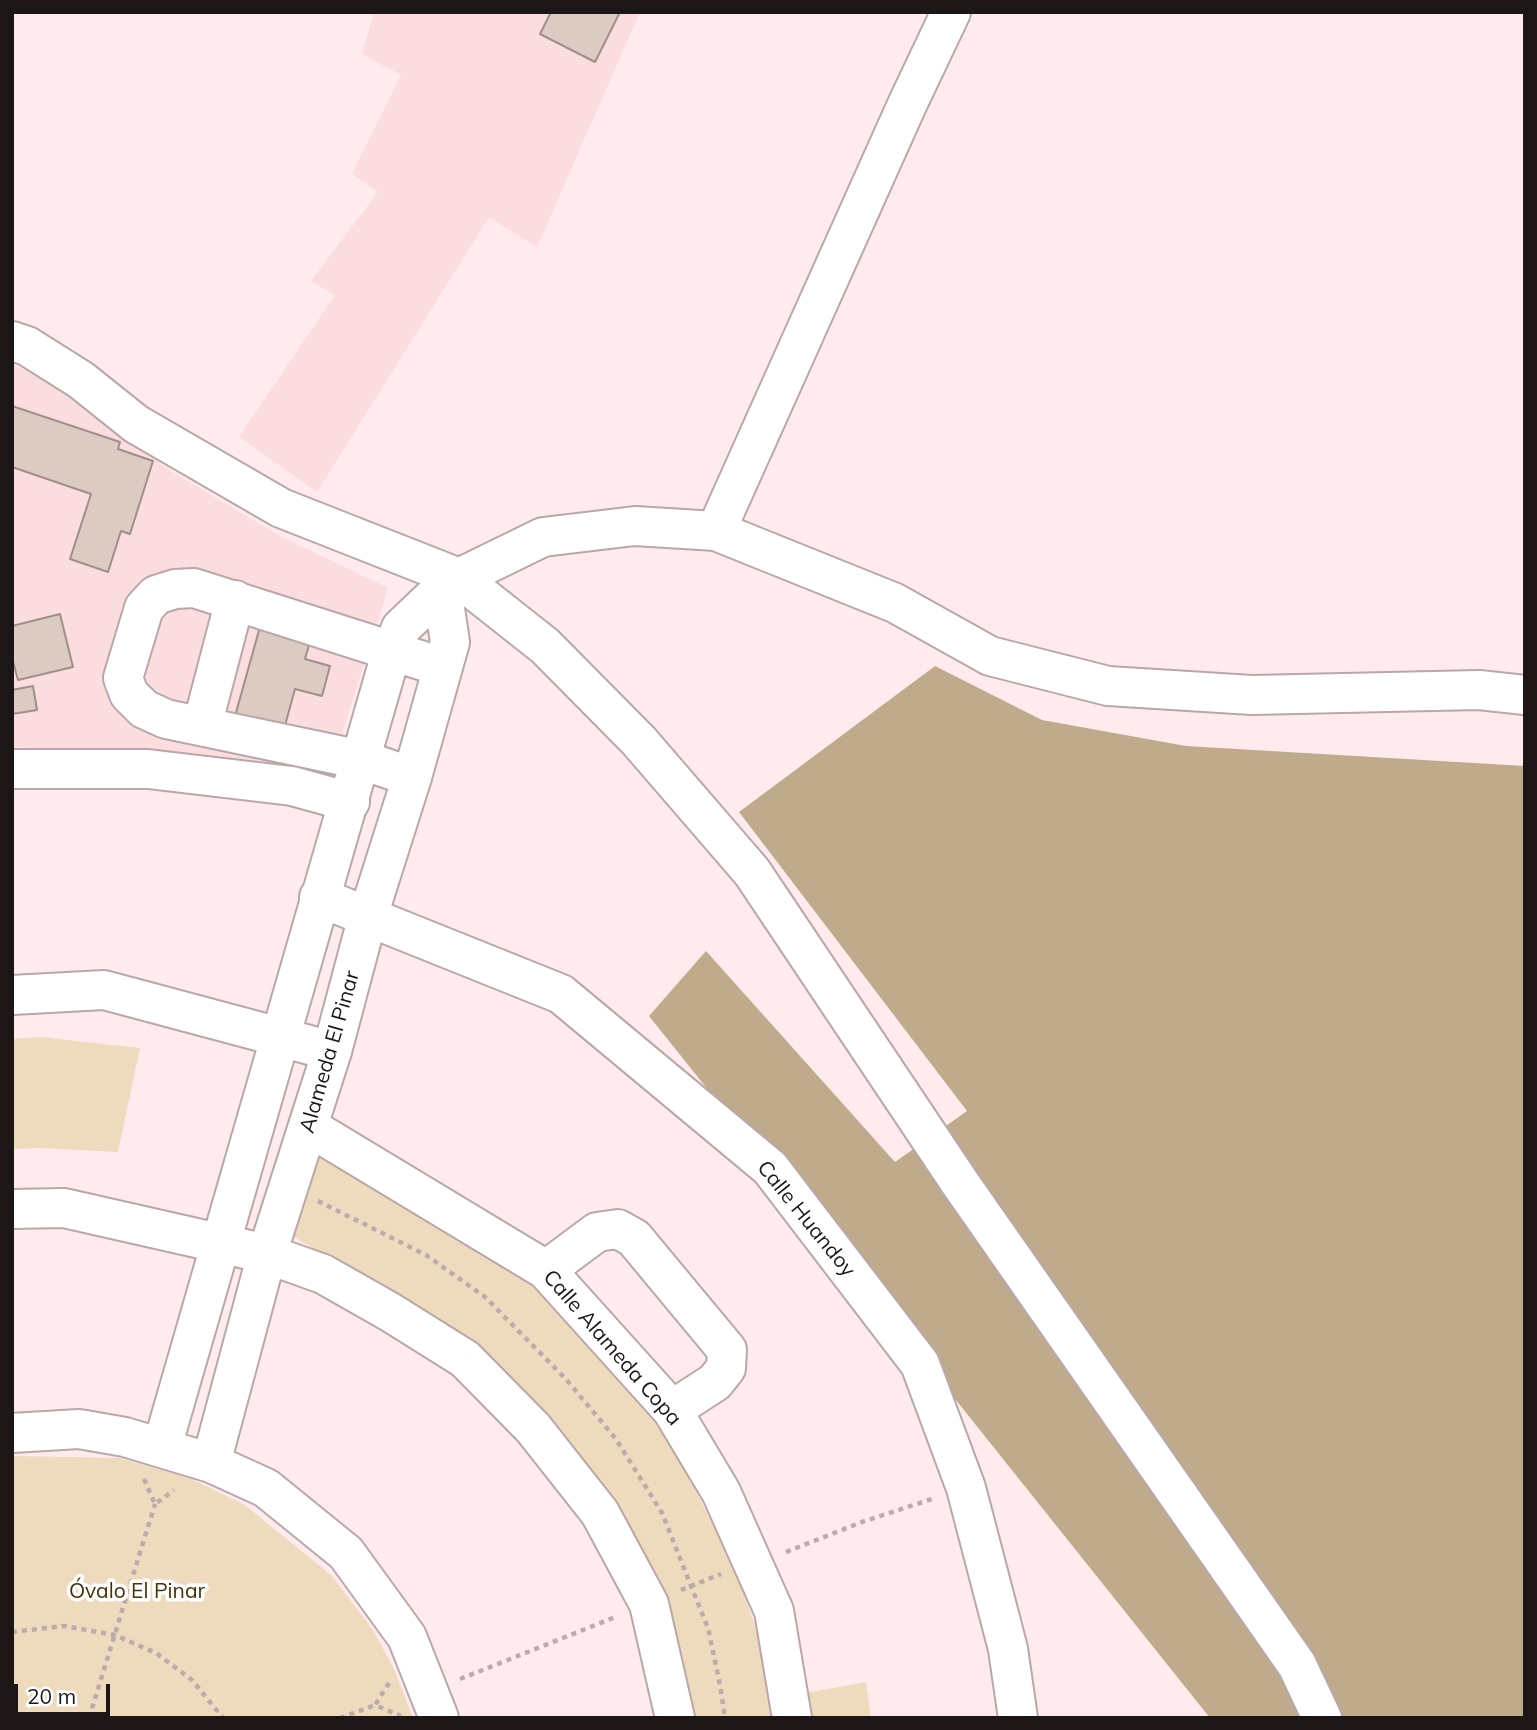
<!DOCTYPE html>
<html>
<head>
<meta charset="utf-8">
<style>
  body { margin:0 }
  #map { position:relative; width:1537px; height:1730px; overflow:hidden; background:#ffebed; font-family:Mulish,sans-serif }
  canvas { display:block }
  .frame { position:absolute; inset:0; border:14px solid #1c1616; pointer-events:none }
  .scale { position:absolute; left:14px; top:1684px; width:96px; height:32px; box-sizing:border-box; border:4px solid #1c1616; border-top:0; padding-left:9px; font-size:21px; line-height:24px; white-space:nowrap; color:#1c1616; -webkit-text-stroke:5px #fff; paint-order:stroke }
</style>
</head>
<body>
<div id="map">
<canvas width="1537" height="1730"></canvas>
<div class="frame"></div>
<div class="scale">20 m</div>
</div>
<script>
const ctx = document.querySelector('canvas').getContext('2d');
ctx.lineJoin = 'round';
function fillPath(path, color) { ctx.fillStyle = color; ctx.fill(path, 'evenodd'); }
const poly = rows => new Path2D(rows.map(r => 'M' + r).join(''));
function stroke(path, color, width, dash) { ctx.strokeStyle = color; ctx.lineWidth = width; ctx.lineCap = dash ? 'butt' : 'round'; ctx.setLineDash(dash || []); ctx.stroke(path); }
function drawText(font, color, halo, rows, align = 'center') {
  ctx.font = font + ' Mulish,sans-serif'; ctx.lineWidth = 7; ctx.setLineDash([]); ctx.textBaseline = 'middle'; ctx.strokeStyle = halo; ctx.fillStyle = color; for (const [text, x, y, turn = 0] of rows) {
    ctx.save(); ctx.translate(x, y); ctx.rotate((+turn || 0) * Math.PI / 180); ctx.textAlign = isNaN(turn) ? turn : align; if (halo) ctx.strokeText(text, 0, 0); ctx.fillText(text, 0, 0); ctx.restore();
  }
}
fillPath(poly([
  [374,12,640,12,537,247,489,217,317,492,239,437,335,295,311,281,378,192,352,174,401,75,362,54],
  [12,365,42,376,166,468,280,536,388,588,326,784,137,752,12,747]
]), '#fbdde0');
fillPath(poly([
  [40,1037,140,1048,118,1152,39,1148,12,1149,12,1039],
  [308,1145,536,1281,617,1369,677,1454,735,1569,758,1634,775,1718,677,1718,602,1506,397,1297,280,1229],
  [15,1456,120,1458,191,1479,245,1505,332,1576,373,1630,394,1669,413,1718,12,1718,12,1457],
  [866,1682,871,1718,805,1718,800,1694]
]), '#eedabc');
fillPath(poly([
  [935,666,1042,720,1186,746,1525,766,1525,1718,1210,1718,649,1016,706,951,895,1162,967,1111,739,812]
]), '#bfab8b');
const building = poly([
  [551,12,620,12,595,62,540,34,551,12],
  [12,406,120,442,118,449,153,461,130,534,121,531,108,572,70,559,91,494,12,467,12,406],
  [60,614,73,667,18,680,12,658,12,626,60,614],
  [261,623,311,638,305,659,330,666,322,696,295,689,281,740,232,727,261,623],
  [33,686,37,710,12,714,12,690,33,686]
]);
fillPath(building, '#dccbc3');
stroke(building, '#a08f88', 2);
const minor = poly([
  [716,531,906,107,951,12],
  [202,726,235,600],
  [12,769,148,769,292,786,350,802],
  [412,777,362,760,166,719,144,709,129,694,123,678,144,608,156,595,175,589,194,588,442,667],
  [319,897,561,994,770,1168,920,1364,966,1488,1008,1649,1018,1718],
  [12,995,104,990,332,1051],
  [309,1127,546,1270,672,1410,721,1492,774,1611,792,1718],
  [12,1209,64,1208,267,1254,323,1274,390,1312,465,1359,533,1428,600,1513,649,1604,675,1718],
  [546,1270,597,1232,618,1229,634,1238,727,1350,726,1368,715,1382,672,1410]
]);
const major = poly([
  [12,341,27,346,81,380,136,424,281,508,459,578,545,646,639,741,752,872,960,1183,1297,1665,1322,1718],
  [12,1433,79,1429,125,1437,211,1463,266,1488,346,1553,407,1637,439,1718],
  [162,1447,392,650,401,628,442,589,459,578,543,537,635,526,716,531,895,603,990,656,1108,686,1252,695,1479,690,1525,695],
  [211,1463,267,1254,332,1051,368,916,412,777,450,642,442,589]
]);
stroke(minor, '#baa7a8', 42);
stroke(major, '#baa7a8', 42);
stroke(poly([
  [318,1201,426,1255,485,1297,565,1378,616,1439,662,1513,691,1586,708,1628,720,1685,725,1718],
  [144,1479,155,1504,174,1490],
  [786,1552,862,1522,932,1499],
  [681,1590,721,1574],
  [12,1632,64,1626,115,1635,156,1653,192,1680,223,1718],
  [460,1679,618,1616],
  [389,1683,375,1705,401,1716],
  [89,1718,155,1504],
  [340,1718,375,1705]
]), '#bbabac', 4.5, [5, 5]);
stroke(minor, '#fff', 38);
stroke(major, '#fff', 38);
drawText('21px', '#1c1616', '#fff', [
  ["Alameda El Pinar",330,1052,-74],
  ["Calle Huandoy",806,1219,51],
  ["Calle Alameda Copa",612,1348,49]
]);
drawText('21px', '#483207', '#fff', [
  ["Óvalo El Pinar",137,1592]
]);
</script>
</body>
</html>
